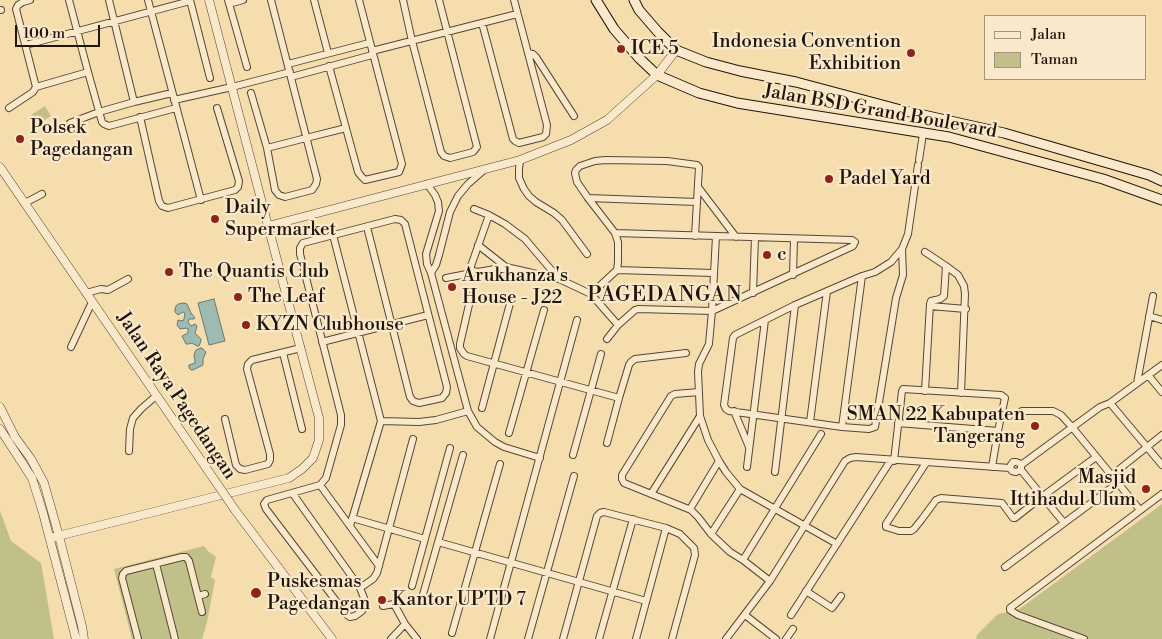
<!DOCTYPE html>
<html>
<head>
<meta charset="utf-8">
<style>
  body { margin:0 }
  #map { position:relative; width:1162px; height:639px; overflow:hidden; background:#f6ddae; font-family:"Libre Bodoni",serif }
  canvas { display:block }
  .legend { position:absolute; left:984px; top:15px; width:162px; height:65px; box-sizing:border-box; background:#f9e9ca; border:1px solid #a2947e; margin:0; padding:6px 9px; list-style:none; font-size:15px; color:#1f150b }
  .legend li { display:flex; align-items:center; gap:10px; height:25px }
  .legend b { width:25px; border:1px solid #a2947e }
  .scale { position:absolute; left:15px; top:25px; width:85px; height:22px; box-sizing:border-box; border:2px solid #1f150b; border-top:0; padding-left:6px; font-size:15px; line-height:18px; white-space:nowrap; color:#1f150b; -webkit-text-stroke:4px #f9e9ca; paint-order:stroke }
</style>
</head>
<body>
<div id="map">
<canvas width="1162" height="639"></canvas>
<ul class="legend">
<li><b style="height:6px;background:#f9e9ca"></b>Jalan</li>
<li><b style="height:14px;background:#c0c088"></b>Taman</li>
</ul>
<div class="scale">100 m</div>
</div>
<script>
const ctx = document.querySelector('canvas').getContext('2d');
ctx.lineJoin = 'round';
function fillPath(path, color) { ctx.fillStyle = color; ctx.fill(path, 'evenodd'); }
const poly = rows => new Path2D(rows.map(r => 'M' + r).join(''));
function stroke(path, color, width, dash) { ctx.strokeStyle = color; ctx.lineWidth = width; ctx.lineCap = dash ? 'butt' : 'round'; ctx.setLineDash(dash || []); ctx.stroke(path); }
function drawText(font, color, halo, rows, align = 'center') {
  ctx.font = font + ' "Libre Bodoni",serif'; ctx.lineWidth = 4.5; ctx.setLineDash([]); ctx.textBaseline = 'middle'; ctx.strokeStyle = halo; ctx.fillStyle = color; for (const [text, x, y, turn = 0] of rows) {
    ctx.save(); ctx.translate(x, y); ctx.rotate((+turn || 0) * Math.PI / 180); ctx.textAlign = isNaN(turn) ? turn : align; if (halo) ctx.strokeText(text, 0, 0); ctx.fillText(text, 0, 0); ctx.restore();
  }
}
fillPath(poly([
  [45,106,51,116,37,125,31,115],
  [1162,504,1162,639,976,639,977,635,998,614,1018,610],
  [0,511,11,541,41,563,54,639,0,639],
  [204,546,208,551,216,557,211,577,215,580,207,622,202,639,179,639,161,568,164,564,182,560,185,560,199,614,204,613,202,601,203,598,207,596,206,592,202,593,199,591,191,560,189,556,183,554,125,569,121,573,120,578,135,639,132,639,114,569],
  [150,568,152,568,154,570,172,639,141,639,125,577,128,573]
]), '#c0c088');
const water = poly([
  [214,299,225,341,209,345,198,303,214,299],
  [184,303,187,304,191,313,195,318,194,319,189,319,188,322,191,326,195,324,197,326,195,333,201,339,201,341,199,346,197,346,192,343,188,344,186,344,182,336,188,333,188,329,187,328,180,329,177,325,178,320,183,321,184,319,185,313,183,312,178,315,175,312,175,309,176,306,178,304,184,303],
  [201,348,203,349,206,352,203,359,203,365,193,370,191,370,189,368,189,365,195,363,195,361,194,356,195,352,196,350,201,348]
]);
fillPath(water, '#9dbbb0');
stroke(water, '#6b796e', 1);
const minor = poly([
  [30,0,23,2,18,5,16,9,36,87,88,72],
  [69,0,88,72,102,122,104,124,109,126,176,108],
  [109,0,134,102],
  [148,0,201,200],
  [190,0,210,78],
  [228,0,247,67],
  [314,0,328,53],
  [403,0,412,41,441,152,444,156,450,158,473,152,477,147,439,0],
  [229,4,243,0],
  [0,10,1,10],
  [482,23,513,139,515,141,519,143,543,137,546,134,547,125,514,0],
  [26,45,190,1],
  [372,51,517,14],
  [528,53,533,54,536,57,574,116],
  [288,64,369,43],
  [329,66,358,172,361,176,365,180,399,172,402,164,359,0],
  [291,77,372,55],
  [251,93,267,148,275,190,279,195,285,197,312,190,316,184,317,179,271,0],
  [174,100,232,87,290,72],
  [9,108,33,92,36,87],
  [140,117,159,201,162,206,168,208,235,190,238,187,239,181,217,108],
  [70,123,99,112,134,102,172,93],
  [267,148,306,138,346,128],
  [520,160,519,169,519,178,524,189,529,196,536,202,554,213,562,220,587,254],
  [919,160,923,134],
  [427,184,435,195,438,202,439,211,426,254,427,264,431,273,468,411,477,427,495,442,504,447,540,458],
  [698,187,736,237],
  [588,198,697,202],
  [25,203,42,194],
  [474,209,489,215,505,224,525,239,559,279],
  [333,235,381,421,350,526],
  [716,236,712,311,709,344,699,364,698,372,700,416,708,440,719,461,726,472,740,489,837,544],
  [478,245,506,267,478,272,473,271,471,269,471,266,489,215],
  [902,249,903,275,896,298,875,427,869,429,842,427,729,411,726,409,724,405,733,338,735,335,795,305,862,276,875,272,891,262,902,249,908,234,918,165],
  [925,252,946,266],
  [506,267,559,279,591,294,618,325],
  [617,270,713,273],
  [431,273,436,265,439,255,450,212,458,196,468,184,484,170],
  [793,275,794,239],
  [446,278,477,272],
  [86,293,101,289,108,290,128,279],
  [753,293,755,237],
  [591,294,617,270,618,262,618,242,615,233,588,198,577,182,575,173,576,170,580,166,595,161,606,160,667,161,697,165,699,167,695,236],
  [471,296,460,344,460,348,464,354,467,356,619,398],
  [930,306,966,309],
  [1149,316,1162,320],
  [607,339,618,325,635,310,638,309,712,311,853,246,855,242,852,240,615,233],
  [322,342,428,315],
  [71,347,92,302],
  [283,353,302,429],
  [1148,375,1162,392],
  [1137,383,1153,296],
  [925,391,930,304,931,301,940,299,944,296,946,266,958,275,964,286,965,294,961,393],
  [699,392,675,394,671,396,622,475,622,479,624,483,691,510,698,517,711,534,730,552,743,560,770,581],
  [1110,403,1162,465],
  [482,408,512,296],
  [734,411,749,447],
  [1022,411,1053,411,1061,415,1072,427,1140,510],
  [225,419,236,465,240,469,245,470,268,464,270,460,270,454,247,369,248,364,252,360,301,348],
  [381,421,419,422,436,420,468,411],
  [810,422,827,291],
  [898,423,998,431],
  [842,427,862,276],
  [509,433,544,310],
  [607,443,619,398,629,365,631,362,635,359,686,353],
  [129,451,130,429,133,418,141,409,156,396],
  [573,455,601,354],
  [894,461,902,391,903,389,1001,395,1005,398,998,431,992,467],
  [926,463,886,524,886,527,899,531,911,531,914,529,922,519,936,500,941,498,1002,503,1013,518,1015,518,1043,496,1096,457],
  [1021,465,1019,463,1016,462,1013,462,1011,465,1010,468,1012,471,1016,472,1021,470,1021,465,1100,407,1110,403,1162,365],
  [747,467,765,320],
  [1021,470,1064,523],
  [775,472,795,305],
  [1112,475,1162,435],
  [320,485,379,566],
  [293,494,360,588,364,598,365,605,362,611,355,616,350,617,346,614,266,509,264,504,267,500,320,485,326,478,341,425,341,415,300,254,300,248,303,243,395,219,401,220,405,224,447,387,446,393,442,398,419,403,413,401,410,397,367,227],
  [651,494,700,416],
  [690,509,719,461],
  [352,518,425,539],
  [711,534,740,489],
  [438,542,646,601],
  [743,560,821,434],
  [156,564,175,639],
  [1005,567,1118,483],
  [412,586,450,448],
  [360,588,373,579,377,573,413,439],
  [806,591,832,608,841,596],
  [198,596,205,594],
  [422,598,463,455],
  [383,606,394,604,405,624,391,639],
  [745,615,776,639],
  [791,615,891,460],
  [405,624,417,639],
  [452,633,500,464],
  [138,639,122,578,123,574,126,571,182,557,186,557,189,561,202,612],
  [490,639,577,320],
  [528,639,574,476],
  [563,639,597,516,600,513,604,512,666,528,680,534,694,548,695,555,672,639],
  [599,639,633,519],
  [636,639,666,528],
  [726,639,770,581,845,461,850,458,856,457,1010,468],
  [786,639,793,629],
  [1084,639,1018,615,1010,610,1010,608,1162,494]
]);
const tertiary = poly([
  [0,167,211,475],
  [268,226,520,160,571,140,607,120,657,75,676,50],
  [0,407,15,437,31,459,44,483,59,536,82,626,84,639],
  [0,429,32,478,43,513,76,639],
  [235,510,332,639],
  [50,538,289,478,302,469,313,458,319,440,319,418,268,226,209,0]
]);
const secondary = poly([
  [596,0,614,29,639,58,657,75,699,93,737,103,949,137,1103,179,1162,200],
  [634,0,639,10,658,32,676,50,706,62,740,71,796,82,901,110,1004,133,1149,175,1162,181]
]);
stroke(minor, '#554734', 8);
stroke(tertiary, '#554734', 9);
stroke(secondary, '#1f150b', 11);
stroke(minor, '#f9e9ca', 6);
stroke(tertiary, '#f9e9ca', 8);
stroke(secondary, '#f9e9ca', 9);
const tertiaryBridge = poly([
  [211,475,235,510]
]);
stroke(tertiaryBridge, '#554734', 9, []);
stroke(tertiaryBridge, '#f9e9ca', 8);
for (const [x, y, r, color] of [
  [621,49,5,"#8f2418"],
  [911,53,5,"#8f2418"],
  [20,139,5,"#8f2418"],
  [829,179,5,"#8f2418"],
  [215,219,5,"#8f2418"],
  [767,255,5,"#8f2418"],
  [169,272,5,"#8f2418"],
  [452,287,5,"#8f2418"],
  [238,297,5,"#8f2418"],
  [246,325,5,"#8f2418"],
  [1035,426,5,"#8f2418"],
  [1146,489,5,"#8f2418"],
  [256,593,6,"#8f2418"],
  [382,600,5,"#8f2418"]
]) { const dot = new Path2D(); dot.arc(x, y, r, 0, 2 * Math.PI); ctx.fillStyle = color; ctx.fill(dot); stroke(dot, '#f9e9ca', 2); }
drawText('19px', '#1f150b', '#f9e9ca', [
  ["Indonesia Convention",901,42,"right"],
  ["Exhibition",901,64,"right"],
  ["ICE 5",631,49],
  ["Polsek",30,128],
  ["Pagedangan",30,150],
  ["Padel Yard",839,179],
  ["Daily",225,208],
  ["Supermarket",225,230],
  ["c",777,255],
  ["The Quantis Club",179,272],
  ["Arukhanza's",462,276],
  ["House - J22",462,298],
  ["The Leaf",248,297],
  ["KYZN Clubhouse",256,325],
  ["SMAN 22 Kabupaten",1025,415,"right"],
  ["Tangerang",1025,437,"right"],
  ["Masjid",1136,478,"right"],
  ["Ittihadul Ulum",1136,500,"right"],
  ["Puskesmas",267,582],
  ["Pagedangan",267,604],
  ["Kantor UPTD 7",392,600]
], 'left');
drawText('19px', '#1f150b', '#f9e9ca', [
  ["Jalan BSD Grand Boulevard",880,112,10],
  ["Jalan Raya Pagedangan",176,396,56]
]);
ctx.letterSpacing = '1px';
drawText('21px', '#1f150b', '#f9e9ca', [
  ["PAGEDANGAN",665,296]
]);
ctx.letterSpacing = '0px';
</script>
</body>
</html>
